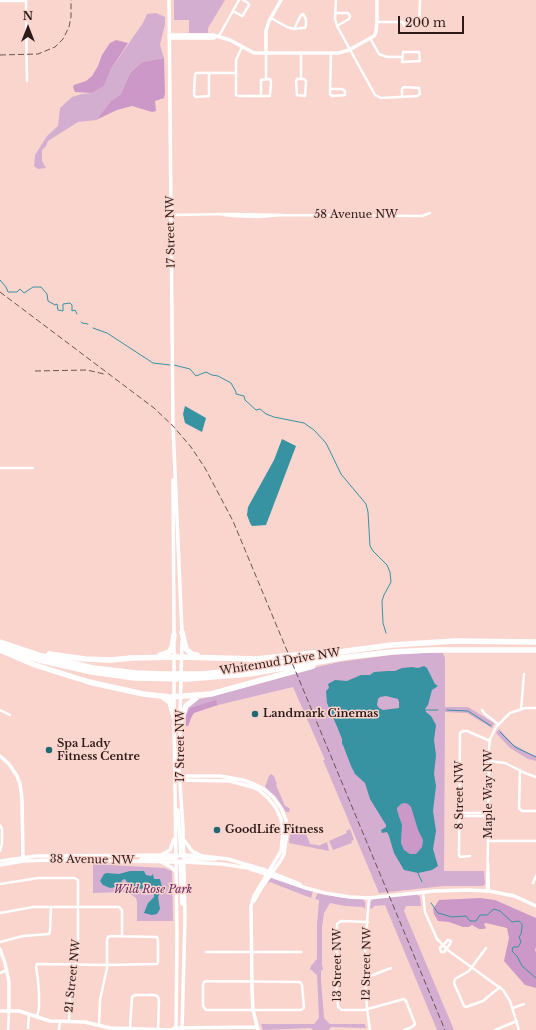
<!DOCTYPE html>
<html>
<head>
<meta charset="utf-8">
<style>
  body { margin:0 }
  #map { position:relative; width:536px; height:1030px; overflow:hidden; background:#fad5ce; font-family:"Libre Baskerville",serif }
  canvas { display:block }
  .north { position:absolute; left:8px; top:8px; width:40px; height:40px; -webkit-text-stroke:3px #fad5ce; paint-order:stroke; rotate:0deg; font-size:11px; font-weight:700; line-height:16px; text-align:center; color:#2c1b18 }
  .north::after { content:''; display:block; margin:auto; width:14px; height:18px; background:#2c1b18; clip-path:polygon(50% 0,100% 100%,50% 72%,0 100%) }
  .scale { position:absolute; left:398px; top:16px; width:66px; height:18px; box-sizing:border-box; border:2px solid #2c1b18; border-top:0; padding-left:5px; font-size:12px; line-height:14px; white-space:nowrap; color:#2c1b18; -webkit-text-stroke:3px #fad5ce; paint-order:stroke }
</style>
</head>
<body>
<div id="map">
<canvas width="536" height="1030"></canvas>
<div class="north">N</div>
<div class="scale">200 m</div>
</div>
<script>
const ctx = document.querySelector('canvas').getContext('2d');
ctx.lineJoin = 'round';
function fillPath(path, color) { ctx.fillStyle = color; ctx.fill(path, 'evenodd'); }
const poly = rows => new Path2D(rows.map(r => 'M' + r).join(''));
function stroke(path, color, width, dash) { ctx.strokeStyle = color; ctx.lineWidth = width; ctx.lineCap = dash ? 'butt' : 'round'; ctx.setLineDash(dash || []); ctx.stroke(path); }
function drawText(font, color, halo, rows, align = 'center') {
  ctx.font = font + ' "Libre Baskerville",serif'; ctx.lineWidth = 3; ctx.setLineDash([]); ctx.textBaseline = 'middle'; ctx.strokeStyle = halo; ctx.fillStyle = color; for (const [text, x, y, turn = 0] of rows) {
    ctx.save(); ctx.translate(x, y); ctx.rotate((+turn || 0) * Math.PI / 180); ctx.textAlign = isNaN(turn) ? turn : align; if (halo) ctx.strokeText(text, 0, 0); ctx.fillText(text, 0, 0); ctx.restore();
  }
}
fillPath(poly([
  [174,0,225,0,208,28,208,33,189,33,189,20,174,20],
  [156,13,165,17,165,24,160,45,164,58,142,62,130,73,121,94,111,101,96,120,78,122,48,141,46,146,42,150,42,161,46,168,38,169,34,166,35,155,47,136,58,126,60,108,72,97,82,94,92,93,104,86,111,69,143,23,147,14],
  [421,653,443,653,444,656,445,657,445,707,468,707,494,723,492,728,467,713,445,712,444,871,484,871,485,884,483,886,444,886,379,893,323,760,325,760,293,687,218,705,217,701,190,708,186,715,187,708,195,700,210,697,304,670,339,662,398,654],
  [499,729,513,744,528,753,536,756,536,761,528,759,510,748,496,733],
  [271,774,274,776,277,784,276,785,285,806,286,806,290,809,289,812,286,812,276,797,265,787,269,776],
  [350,829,354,840,351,841,352,843,333,850,329,841,347,833,346,831],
  [303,830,305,831,310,844,316,845,316,844,318,846,327,842,329,851,289,843,290,833],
  [93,864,164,868,172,871,173,921,137,921,137,902,136,898,132,895,124,892,93,893],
  [272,877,313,891,311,898,270,882,267,883],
  [318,893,343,898,363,899,365,902,365,909,363,907,345,906,330,903,324,913,322,927,322,965,323,969,321,971,321,980,324,1018,330,1024,365,1024,366,1028,331,1027,329,1030,313,1030,311,1028,263,1030,261,1024,314,1024,319,1018,317,975,310,969,311,966,317,959,317,924,319,902,319,900,315,899],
  [417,894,420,897,421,906,406,906,404,911,454,1030,437,1030,385,905,374,906,372,909,370,908,371,901,373,899]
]), '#d4aed0');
fillPath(poly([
  [116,40,128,43,111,69,104,86,92,93,75,92,73,87,74,85,86,81,92,76,98,66,102,55,110,43],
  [164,58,165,93,164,98,155,101,156,111,152,112,132,106,117,110,96,120,111,101,121,94,130,73,142,62],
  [216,700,217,701,218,705,194,713,192,716,188,726,186,726,186,715,190,708],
  [405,803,408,804,411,807,418,830,423,840,422,847,416,854,410,854,404,850,401,843,402,834,400,817,397,810,397,808,401,804],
  [480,898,495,900,536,918,536,947,535,950,536,952,536,988,525,985,504,961,509,938,507,928,486,923,484,924,486,928,484,929,479,929,472,925,469,927,463,927,449,922,438,921,434,914,433,909,439,900]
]), '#cc98c7');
fillPath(poly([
  [185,406,206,418,202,432,185,423,183,414],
  [282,439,296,446,266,525,252,526,250,523,247,515,248,507,274,460],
  [424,666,427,668,435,684,438,686,432,690,428,705,425,709,426,712,431,716,436,725,434,740,436,755,434,774,436,786,433,811,436,831,433,849,438,866,432,870,418,873,404,870,394,853,389,836,387,832,382,833,381,830,386,827,386,825,370,799,365,783,355,774,351,766,343,745,342,744,342,739,338,729,327,703,326,691,329,688,328,684,335,680,347,681,361,675,370,675,374,672,388,671,395,671,402,668,412,667,418,668],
  [386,696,398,699,399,702,399,708,383,710,379,708,377,705,378,699,380,697],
  [405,803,408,804,411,807,418,830,423,840,422,847,416,854,410,854,404,850,401,843,402,825,397,810,397,808,401,804],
  [130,871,144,871,146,875,151,876,153,874,154,879,160,879,162,887,158,897,160,909,157,914,152,915,144,913,148,903,154,897,154,890,152,887,142,889,136,888,129,885,125,879,122,880,121,884,117,887,110,888,103,885,100,881,104,874,107,873,119,874]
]), '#3792a1');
stroke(poly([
  [0,280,6,287,8,292,17,292,20,289,24,293,33,287,41,287,47,294,48,301,55,305,57,304,58,310,63,311,63,304,70,303,72,305,72,311,75,310,77,314],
  [81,322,82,323,88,324],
  [93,328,107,333,153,363,170,365],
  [174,365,190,369,196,376,206,372,212,375,218,376,231,383,236,392,236,394,244,396,245,400,256,410,260,409,266,414,274,417,304,423,314,430,326,443,341,474,366,504,368,512,370,546,373,551,387,565,390,572,391,582,384,595,382,601,383,623,386,633],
  [425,710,438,710],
  [447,710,468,711,491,726],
  [500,732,515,747,536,757],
  [418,873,422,882],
  [431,903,438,913,452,917,466,916,470,921,476,921,480,915,487,915,494,909,500,911,512,922,519,921,522,924,522,928,521,934,519,937,521,942,518,947,513,947,512,951,517,956,522,966,536,978]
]), '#3792a1', 1);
stroke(poly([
  [26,0,27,81],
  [336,0,335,19,337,26,375,95,381,98,417,96,420,94,419,88,404,87,402,89,402,96],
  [0,1,26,1],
  [233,11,242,16,243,15,249,5,248,3,243,0],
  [335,13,348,13,350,16,349,19,337,26],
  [271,18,287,27,294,29,302,28,305,28,306,25,306,19,303,14,301,15,294,29],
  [377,22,419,22],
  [403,22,404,26,416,26,419,25,420,0],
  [219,36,239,0],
  [370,38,379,54,387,57,402,57],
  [242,47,236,60,236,95,238,96,270,96,271,82,270,79,261,80,261,96],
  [403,52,419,52,420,61,402,62,403,52],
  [209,73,209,96,196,97,194,95,195,75,196,73,236,73],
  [266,79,266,53],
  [297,79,304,79,306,81,305,96,297,95,296,81,297,79],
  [301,79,301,54],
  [331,89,342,89,345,91,345,95,332,96,330,94,331,53],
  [171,215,231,214,282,215,259,217,232,216,218,214],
  [282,215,422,216,430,213],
  [0,468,33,468],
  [521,709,524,674],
  [0,710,10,715],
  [482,710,485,714,498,724],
  [489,761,505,763,525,773,536,777],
  [520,770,519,808,522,811,536,811],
  [460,813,488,813],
  [460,816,488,816],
  [0,825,2,829,2,844,0,851],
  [488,841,536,841],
  [470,856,460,857,459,855,460,733,463,731,467,731,490,741],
  [488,862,489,891],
  [533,883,536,876],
  [0,884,38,878,74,878,78,880,78,954,70,995,69,1021],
  [487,891,488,843,489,747,490,739,496,727,510,713,525,708,536,708],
  [423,892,425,912,437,939,449,951,503,990,510,1001,519,1030],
  [369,898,365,947,365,976,367,1009,370,1030],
  [0,913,33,907,119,907,122,910,122,936],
  [368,922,341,921,337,924,336,980,338,1007,342,1010,364,1010,404,999,406,1001,415,1024,412,1027,404,1030],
  [448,940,451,941,450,944,444,952,441,952,440,948,448,940],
  [0,942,23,936,49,934,50,931,51,907],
  [486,948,469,971,455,979,454,983,464,1006,466,1007,483,1001,500,987],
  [206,952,301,952],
  [0,973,7,970],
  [365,976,373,975,391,968],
  [208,981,300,982,302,985,304,1008,301,1010,206,1010,203,1006,203,985,204,982,208,981],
  [513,1008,524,1004],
  [37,1016,39,1009,39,994,38,980,36,967,37,964,107,965,157,964,158,962,158,941,157,937,111,936,108,937,107,940,107,968,100,1000,99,1025],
  [28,1028,29,1014],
  [130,1028,132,997,135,995,154,995,157,996,159,999,158,1029],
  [59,1029,60,1022],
  [8,1030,9,1011],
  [495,1030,517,1021]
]), '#fff', 2.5);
stroke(poly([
  [169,35,213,35,230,40,254,53,338,53,349,50,374,36,376,32,377,22,377,0],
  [169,38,214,38,216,36],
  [266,53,266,31,269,21,281,0],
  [0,756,9,764,17,776,20,784,22,799,23,860],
  [178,776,220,776,243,780,254,784,264,789,273,797,281,808,286,820,287,832,284,854,281,860,262,887,254,901],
  [178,780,230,781,252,787,259,790,268,798,276,808,281,819,283,832,281,851,254,896,251,906,252,989,253,1010,258,1030],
  [184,855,202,856,228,859,265,870,300,884],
  [184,859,216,859],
  [184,862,222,864,248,868,306,888,325,893,350,897,369,898,434,891,467,890,489,891,514,896],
  [512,895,536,906],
  [0,949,5,963,9,982,9,1010],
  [0,1011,19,1011,50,1021,85,1022,110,1028,174,1030],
  [174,1028,257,1027]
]), '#fff', 3.5);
stroke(poly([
  [169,0,173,426,182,633],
  [173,480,174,636],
  [174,710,174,644],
  [174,716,177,938,176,1030],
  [180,716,182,641],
  [180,723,179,769,183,827,185,919,182,1030],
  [175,748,178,778],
  [178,810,181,856],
  [184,840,192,851,202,856],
  [161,855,170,850,174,839],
  [141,859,177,858],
  [0,861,36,856,184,855],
  [180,861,182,904],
  [161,862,171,867,176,872],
  [0,865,23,861,50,860,184,862]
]), '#fff', 3.5);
stroke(poly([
  [182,632,186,649,192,654,197,655],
  [0,642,42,656,93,668,136,673,163,674,203,674,249,669,346,651,392,645,455,641,536,642],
  [0,647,39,660,92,672,135,678,187,679,249,674,347,657,392,652,431,650,536,650],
  [0,650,35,665,89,682,143,694,170,697,211,694,313,666],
  [49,654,85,659,110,660,132,658],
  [160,655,167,653,170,651,172,647,174,635],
  [129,658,181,657,256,659,323,652],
  [164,698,170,702,174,717],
  [180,723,186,706,196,698]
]), '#fff', 5.5);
stroke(poly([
  [0,55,38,54,55,47,63,39,69,27,71,17,71,0],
  [0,292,154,408,173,426,191,447,205,468,233,521,445,1030],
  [35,371,87,370,104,374]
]), '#6a534f', 1, [6, 3]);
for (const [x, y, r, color] of [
  [255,714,4,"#206974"],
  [49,750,4,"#206974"],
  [217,830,4,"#206974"]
]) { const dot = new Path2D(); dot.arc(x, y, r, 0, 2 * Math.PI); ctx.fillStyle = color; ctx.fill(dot); stroke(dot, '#fad5ce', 1.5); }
drawText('11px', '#2c1b18', '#fad5ce', [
  ["58 Avenue NW",356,215],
  ["17 Street NW",171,232,-91],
  ["Whitemud Drive NW",280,662,-9],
  ["17 Street NW",181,746,-90],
  ["Maple Way NW",489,794,-90],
  ["8 Street NW",460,795,-90],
  ["38 Avenue NW",92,860,1],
  ["12 Street NW",367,964,-89],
  ["13 Street NW",338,965,-90],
  ["21 Street NW",73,976,-84]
]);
drawText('bold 11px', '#2c1b18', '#fad5ce', [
  ["Landmark Cinemas",263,714],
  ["Spa Lady",57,744],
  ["Fitness Centre",57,757],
  ["GoodLife Fitness",225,830]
], 'left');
drawText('italic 11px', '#672963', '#fad5ce', [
  ["Wild Rose Park",153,890]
]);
</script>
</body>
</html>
